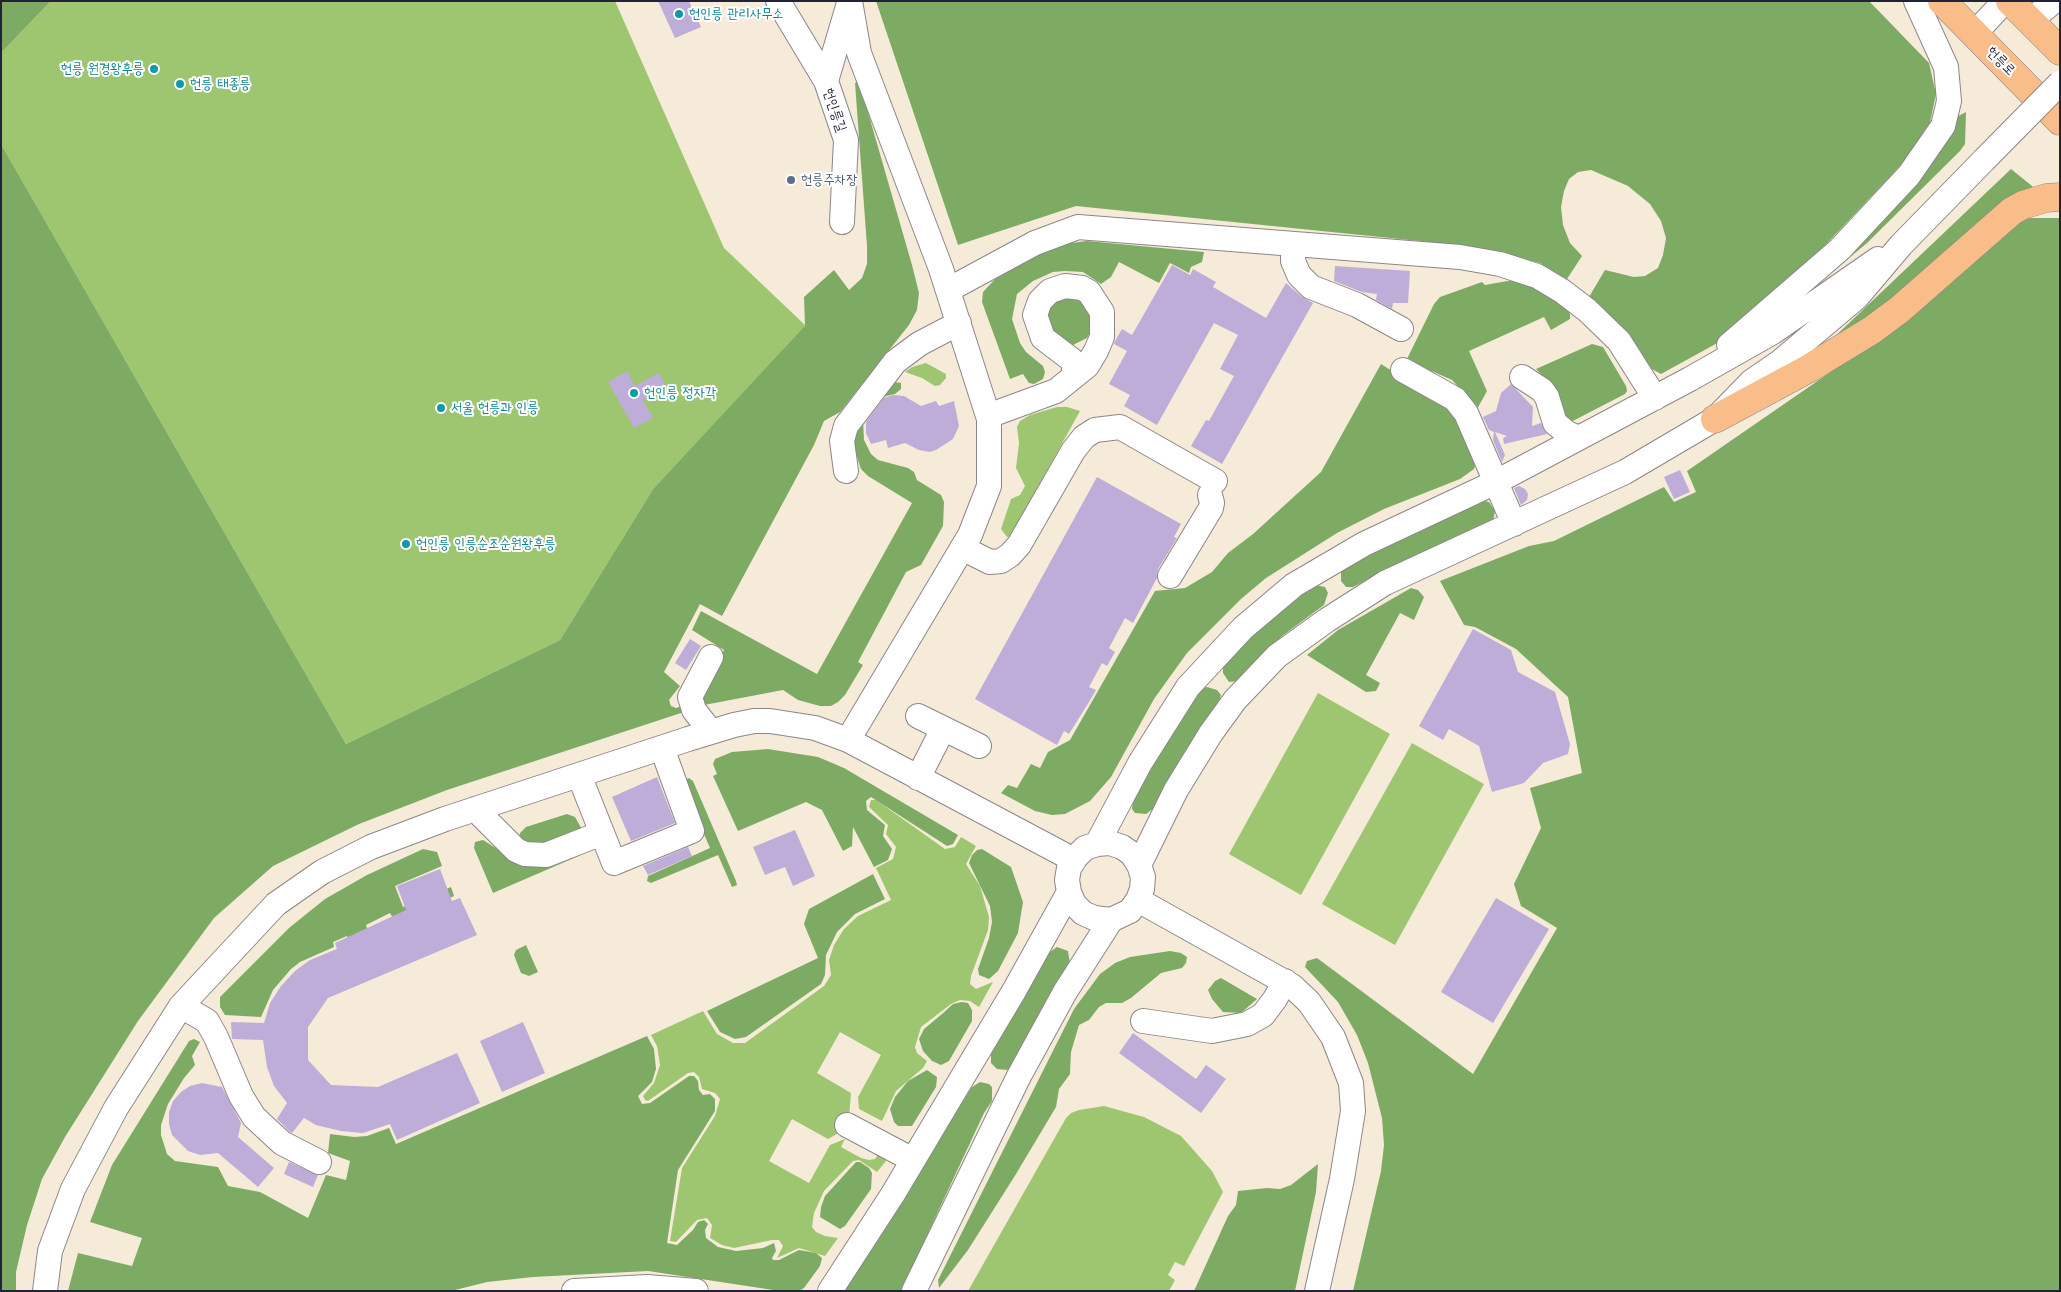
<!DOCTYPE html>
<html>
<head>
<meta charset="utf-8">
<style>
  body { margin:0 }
  #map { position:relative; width:2061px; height:1292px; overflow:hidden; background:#f6ebd8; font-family:Mali,sans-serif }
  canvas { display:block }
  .frame { position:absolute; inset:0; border:2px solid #22223b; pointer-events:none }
</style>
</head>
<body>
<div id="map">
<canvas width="2061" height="1292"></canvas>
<div class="frame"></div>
</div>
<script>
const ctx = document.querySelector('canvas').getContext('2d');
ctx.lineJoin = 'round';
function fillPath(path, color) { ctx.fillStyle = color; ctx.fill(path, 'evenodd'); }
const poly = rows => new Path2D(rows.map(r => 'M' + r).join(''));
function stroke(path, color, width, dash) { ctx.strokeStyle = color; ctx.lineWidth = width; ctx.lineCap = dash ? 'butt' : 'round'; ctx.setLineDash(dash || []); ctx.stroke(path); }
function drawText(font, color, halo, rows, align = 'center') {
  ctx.font = font + ' Mali,"Poor Story",sans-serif'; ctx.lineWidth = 4; ctx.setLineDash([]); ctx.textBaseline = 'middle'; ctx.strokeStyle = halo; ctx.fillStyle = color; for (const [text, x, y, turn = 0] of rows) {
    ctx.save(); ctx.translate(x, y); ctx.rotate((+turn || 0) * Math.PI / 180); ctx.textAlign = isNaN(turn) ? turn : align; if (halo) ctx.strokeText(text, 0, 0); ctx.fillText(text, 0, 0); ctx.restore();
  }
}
fillPath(poly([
  [51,1,615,1,724,248,806,326,653,489,560,640,346,744,1,144,1,53],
  [926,363,946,374,946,378,940,385,935,386,922,378,905,372,912,367],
  [1057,407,1067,407,1080,411,1011,536,1007,537,1001,529,1011,499,1020,495,1025,486,1016,468,1019,443,1017,427,1020,421,1030,415],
  [1318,693,1390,734,1301,895,1229,854],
  [1412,743,1484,784,1395,945,1322,904],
  [871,800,876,800,945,849,955,847,961,837,976,846,966,864,980,886,989,917,988,930,971,976,970,984,976,989,993,982,979,1007,970,1001,960,1000,951,1004,921,1027,915,1047,917,1053,927,1061,923,1068,896,1091,882,1121,859,1109,858,1097,881,1055,840,1032,817,1073,851,1093,849,1118,842,1131,828,1139,792,1119,769,1161,809,1183,830,1145,845,1139,841,1147,861,1158,869,1160,875,1159,879,1153,885,1157,886,1161,877,1172,859,1160,853,1161,824,1191,814,1213,812,1227,816,1232,825,1236,838,1238,825,1256,799,1248,777,1258,783,1246,779,1240,772,1240,734,1248,722,1245,710,1238,712,1225,707,1218,697,1220,676,1242,670,1241,682,1168,715,1116,720,1099,715,1093,702,1089,699,1077,694,1072,688,1073,648,1101,645,1100,643,1096,654,1083,660,1065,657,1046,651,1035,703,1011,717,1034,733,1043,745,1043,824,986,831,975,829,960,834,945,844,929,858,916,891,900,876,868,893,859,896,847,886,834,888,825,869,807],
  [1104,1106,1144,1117,1181,1136,1212,1171,1223,1192,1184,1266,1175,1262,1168,1275,1175,1280,1169,1291,968,1291,1066,1118,1071,1113,1079,1110]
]), '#9ec671');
fillPath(poly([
  [1,1,51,1,1,53],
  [876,1,1869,1,1929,63,1936,94,1928,132,1919,146,1814,257,1721,341,1661,374,1650,368,1639,349,1623,330,1589,297,1605,270,1634,277,1645,276,1658,268,1663,255,1666,238,1661,221,1650,204,1628,186,1591,170,1578,172,1569,179,1564,191,1561,207,1563,225,1570,243,1582,256,1567,279,1540,263,1459,245,1076,206,958,245],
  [859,81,912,265,919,293,917,310,909,325,840,412,824,421,814,445,722,616,700,604,664,672,680,686,669,700,671,706,676,708,685,705,687,711,447,790,359,824,273,866,214,918,138,1021,65,1137,42,1179,27,1225,16,1272,16,1291,1,1291,1,144,346,744,560,640,653,489,805,326,804,297,834,270,849,290,862,278,867,264,867,246,855,83],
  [1966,112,1965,144,1960,151,1867,243,1811,290,1792,302,1951,120],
  [2011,169,2037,190,1900,301,1828,343],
  [2027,218,2060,218,2060,1291,1353,1291,1381,1171,1384,1145,1382,1118,1368,1063,1357,1035,1338,1002,1305,967,1307,961,1317,958,1473,1074,1557,928,1521,906,1514,884,1541,828,1530,788,1582,773,1568,697,1516,649,1475,627,1464,625,1440,581,1529,546,1554,541,1664,487,1674,502,1696,492,1687,471,1890,331,2012,224],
  [1087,241,1204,252,1202,262,1191,267,1189,273,1170,263,1159,283,1119,262,1111,277,1101,284,1083,272,1065,271,1053,272,1033,281,1017,294,1012,319,1020,343,1026,352,1043,366,1045,372,1043,379,1034,384,1029,383,1023,374,1010,379,982,302,983,292,996,278,1021,261,1063,244],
  [1513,280,1534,287,1563,303,1570,314,1570,319,1551,330,1544,317,1469,351,1487,391,1476,411,1467,396,1452,380,1434,372,1404,365,1434,304,1440,297,1482,282,1485,285],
  [1066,292,1090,303,1092,330,1087,338,1071,346,1053,342,1045,304],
  [1592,344,1603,347,1626,386,1627,391,1625,394,1567,424,1553,386,1536,369],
  [1381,364,1420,389,1456,416,1477,460,1474,469,1460,479,1384,509,1337,533,1266,578,1241,599,1187,653,1154,699,1111,777,1090,801,1065,814,1052,815,1035,811,1001,793,1008,785,1017,788,1031,764,1040,768,1048,752,1070,740,1155,591,1185,588,1212,572,1228,553,1253,534,1321,472],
  [888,381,901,383,901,389,895,394,882,397,863,420,864,440,871,454,878,460,908,468,914,472,917,480,941,495,944,502,943,526,921,565,906,572,858,662,863,665,845,695,838,702,831,706,820,706,798,700,783,690,704,705,700,688,724,650,692,630,701,611,817,674,912,503,868,476,861,469,850,436],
  [1485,501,1489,502,1495,511,1493,522,1386,570,1353,587,1346,587,1341,581,1341,568,1478,502],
  [1315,585,1325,587,1328,593,1324,605,1282,636,1239,681,1229,682,1223,673,1223,668,1232,653,1279,609],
  [1411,588,1418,590,1424,597,1414,620,1400,613,1366,675,1380,683,1376,691,1366,692,1307,655,1338,630],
  [1207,687,1217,690,1221,695,1219,702,1154,808,1146,814,1135,813,1132,809,1133,799,1179,718,1202,688],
  [768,749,818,757,844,768,958,835,953,844,947,846,871,797,866,801,867,810,885,825,883,836,892,849,888,860,874,867,853,827,852,846,843,851,822,810,806,802,738,831,713,776,717,774,713,764,715,759,732,752],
  [689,778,693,781,736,881,737,885,732,887,718,855,651,883,647,881,648,876,710,848,685,790,685,780],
  [567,814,575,817,584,833,535,850,519,837,520,833,526,827],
  [483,840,518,862,578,852,581,855,493,893,474,848,475,842],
  [423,849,437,852,442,866,395,886,403,907,451,887,454,896,395,922,390,913,366,925,368,932,349,941,347,936,333,942,334,947,300,962,291,969,273,990,261,1017,225,1015,220,1007,220,997,289,928,325,899,367,875],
  [982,849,1011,867,1023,902,1018,933,998,971,989,979,979,975,978,969,989,938,992,922,990,906,969,863,972,855,977,850],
  [873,874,885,899,855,914,837,932,826,955,825,975,821,984,746,1037,735,1039,720,1032,707,1011,818,958,804,924,809,909],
  [526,945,538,972,529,976,521,973,514,955,516,950],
  [1057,947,1068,951,1070,964,1011,1068,1007,1070,997,1069,991,1063,991,1053,1047,954],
  [1170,951,1181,953,1187,957,1186,963,1182,968,1161,973,1131,998,1122,1003,1106,1003,1099,1007,1089,1020,1079,1025,1071,1052,1070,1074,1059,1089,1056,1107,1016,1174,968,1250,939,1288,938,1280,1074,1009,1100,974,1115,963,1130,957],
  [1221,978,1257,999,1241,1013,1223,1012,1212,999,1208,990,1215,981],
  [962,1002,968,1003,972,1010,972,1021,949,1061,941,1065,932,1061,923,1051,919,1039,924,1029,942,1014,953,1004],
  [647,1036,654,1049,656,1069,652,1082,638,1096,642,1104,650,1103,689,1076,694,1076,698,1081,699,1090,703,1095,710,1094,715,1099,715,1111,678,1170,667,1243,677,1245,693,1230,698,1222,704,1220,708,1224,705,1230,706,1238,718,1247,736,1251,763,1248,774,1243,776,1251,772,1258,773,1260,779,1260,799,1250,816,1253,822,1258,820,1266,804,1288,799,1291,780,1291,648,1271,533,1277,487,1282,451,1291,68,1291,78,1253,132,1266,142,1238,90,1222,112,1165,189,1041,194,1039,200,1042,192,1056,195,1065,184,1078,168,1104,161,1125,161,1135,167,1154,175,1161,218,1167,228,1186,260,1192,308,1218,326,1175,346,1180,350,1161,328,1153,330,1134,354,1137,367,1136,389,1128,396,1144],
  [927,1070,937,1077,936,1087,912,1126,898,1126,894,1122,890,1109,895,1097,908,1081],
  [980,1082,989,1084,992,1087,992,1101,984,1113,901,1291,840,1291,972,1087],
  [856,1162,860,1162,869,1168,872,1173,871,1189,845,1226,840,1229,820,1217,821,1207,825,1196],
  [1318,1164,1316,1192,1295,1291,1194,1291,1228,1216,1236,1205,1238,1191,1267,1188,1280,1189,1291,1185]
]), '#7eab63');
fillPath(poly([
  [658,1,689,1,701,27,675,38],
  [1172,265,1190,275,1193,269,1216,282,1213,287,1266,318,1286,283,1302,297,1313,303,1222,464,1191,446,1206,420,1209,421,1234,376,1220,369,1238,335,1214,323,1157,425,1124,406,1130,395,1109,384,1127,351,1114,344,1115,341,1122,329,1132,335],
  [1335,266,1410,271,1408,303,1393,303,1392,309,1376,300,1377,294,1362,292,1334,281],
  [627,371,635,386,659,373,666,386,643,400,653,418,634,428,608,382],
  [1511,384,1533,407,1532,426,1541,423,1547,434,1504,444,1503,438,1507,436,1495,432,1505,455,1502,462,1493,440,1494,432,1489,430,1483,417,1496,411,1501,393],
  [893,395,904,396,921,406,936,401,939,406,954,401,959,426,953,439,936,450,930,452,919,450,905,443,888,448,886,440,871,444,866,433,866,422,884,398],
  [1680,470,1690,492,1674,499,1664,477],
  [1097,477,1181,524,1174,537,1177,538,1158,569,1157,578,1133,623,1125,618,1109,648,1115,652,1107,666,1102,663,1089,687,1096,690,1089,702,1069,734,1064,731,1057,745,975,699],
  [1519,486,1525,489,1528,494,1527,500,1521,505,1514,488],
  [1473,629,1511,650,1518,672,1555,692,1570,744,1568,754,1543,763,1524,783,1492,792,1479,746,1449,729,1443,740,1419,726],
  [690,639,701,646,686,670,675,663],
  [657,777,675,823,631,841,612,797],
  [795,830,815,876,793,886,785,867,765,875,753,847],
  [688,847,692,856,648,875,643,866],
  [440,869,452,901,460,898,477,935,328,998,308,1027,308,1060,331,1085,378,1087,457,1053,480,1103,397,1140,390,1124,363,1133,341,1131,316,1125,304,1118,292,1133,290,1132,277,1119,287,1103,274,1086,267,1067,263,1040,232,1039,231,1022,264,1023,270,1003,281,986,295,971,310,960,337,949,335,943,406,910,397,886],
  [1496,898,1549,929,1493,1023,1441,992],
  [523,1022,545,1073,502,1092,480,1041],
  [1133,1033,1196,1079,1206,1065,1226,1079,1201,1113,1119,1053],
  [202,1083,222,1087,241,1123,238,1137,274,1168,258,1187,218,1153,200,1155,188,1151,172,1135,169,1124,169,1112,173,1101,181,1092,190,1086],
  [289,1162,318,1175,313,1187,284,1174]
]), '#bdadd8');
const minor = poly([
  [778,1,826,81],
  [2030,21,2054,1],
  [1974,34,2005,1],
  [842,222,846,140,826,81,849,3],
  [1293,244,1293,261,1299,275,1311,287,1357,305,1401,329],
  [948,290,1035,243,1078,227,1460,257,1500,264,1537,276,1562,291,1587,310,1619,341,1655,398],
  [1729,345,1840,249,1909,175,1943,126,1949,101,1946,67,1916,1],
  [1403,370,1455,399,1466,413,1514,524],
  [1522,377,1542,390,1547,397,1555,423,1567,433,1579,438],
  [988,416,1056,391,1087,366,1096,351,1102,337,1102,312,1089,292,1082,288,1065,286,1050,291,1040,301,1035,315,1043,338,1072,360,1074,365,1074,376],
  [846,471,842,441,846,426,895,362,919,344,959,323],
  [962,548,990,562,1001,561,1010,555,1019,545,1073,451,1084,437,1095,430,1120,427,1215,481],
  [1170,576,1211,508,1212,503,1210,495],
  [918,716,979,746],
  [711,732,694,710,690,697,711,657],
  [848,740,970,535,989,486,989,419,941,269,859,53,850,1],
  [579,775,614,863,692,831,662,748],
  [918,778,943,729],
  [475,809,516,850,525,854,546,855,602,833],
  [1097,844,1140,763,1188,687,1243,628,1294,585,1364,544,1496,482,1690,379,1773,332,1878,259],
  [1139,865,1176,790,1211,733,1235,700,1277,656,1327,620,1385,583,1625,472,1715,419,1751,382,1780,362,1857,297,1901,245,1984,160],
  [1138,900,1292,986,1309,1002,1333,1037,1351,1083,1353,1111,1342,1179,1317,1291],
  [181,1006,207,1021,216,1037,241,1096,254,1117,282,1143,319,1162],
  [1143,1021,1212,1031,1247,1024,1263,1015,1275,999,1285,981],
  [847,1125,913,1160],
  [45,1291,50,1251,73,1189,116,1108,181,1006,276,904,322,872,371,847,445,819,688,739,734,725,754,721,770,721,815,728,848,740,1074,860],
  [574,1291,647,1287,696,1291],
  [830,1291,893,1194,971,1063,1014,991,1069,892],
  [914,1291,1019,1076,1065,992,1111,920,1130,911,1138,900,1142,889,1143,877,1139,865,1132,854,1122,847,1110,843,1097,844,1085,848,1076,857,1069,868,1067,880,1069,892,1074,904,1083,913,1094,918,1111,920]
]);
const major = poly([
  [1942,1,2060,121],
  [2010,1,2060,51]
]);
const highway = poly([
  [1715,419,1808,369,1872,330,1899,310,2012,211,2023,205,2046,198,2060,197]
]);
stroke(minor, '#8c868a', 26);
stroke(major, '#8c868a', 29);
stroke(highway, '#8c868a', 29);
stroke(minor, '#fff', 24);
stroke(major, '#f8bd89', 28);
stroke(highway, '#f8bd89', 28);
const minorBridge = poly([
  [1984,160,2060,83]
]);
stroke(minorBridge, '#8c868a', 26, []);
stroke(minorBridge, '#fff', 24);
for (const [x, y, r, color] of [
  [679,14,5,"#0f9aa8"],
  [154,69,5,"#0f9aa8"],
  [180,84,5,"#0f9aa8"],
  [791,180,5,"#5c6f8a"],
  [634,393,5,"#0f9aa8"],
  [441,408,5,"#0f9aa8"],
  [406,544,5,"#0f9aa8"]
]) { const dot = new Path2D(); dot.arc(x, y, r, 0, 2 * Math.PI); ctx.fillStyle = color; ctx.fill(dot); stroke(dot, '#fff', 2); }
drawText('14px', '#0d838f', '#fff', [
  ["헌인릉 관리사무소",689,14],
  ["헌릉 원경왕후릉",144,69,"right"],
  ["헌릉 태종릉",190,84],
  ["헌인릉 정자각",644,393],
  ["서울 헌릉과 인릉",451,408],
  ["헌인릉 인릉순조순원왕후릉",416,544]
], 'left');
drawText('14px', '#22223b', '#fff', [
  ["헌릉로",2001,61,45],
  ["헌인릉길",835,110,71]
]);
drawText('14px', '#4e5e75', '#fff', [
  ["헌릉주차장",801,180]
], 'left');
</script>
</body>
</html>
